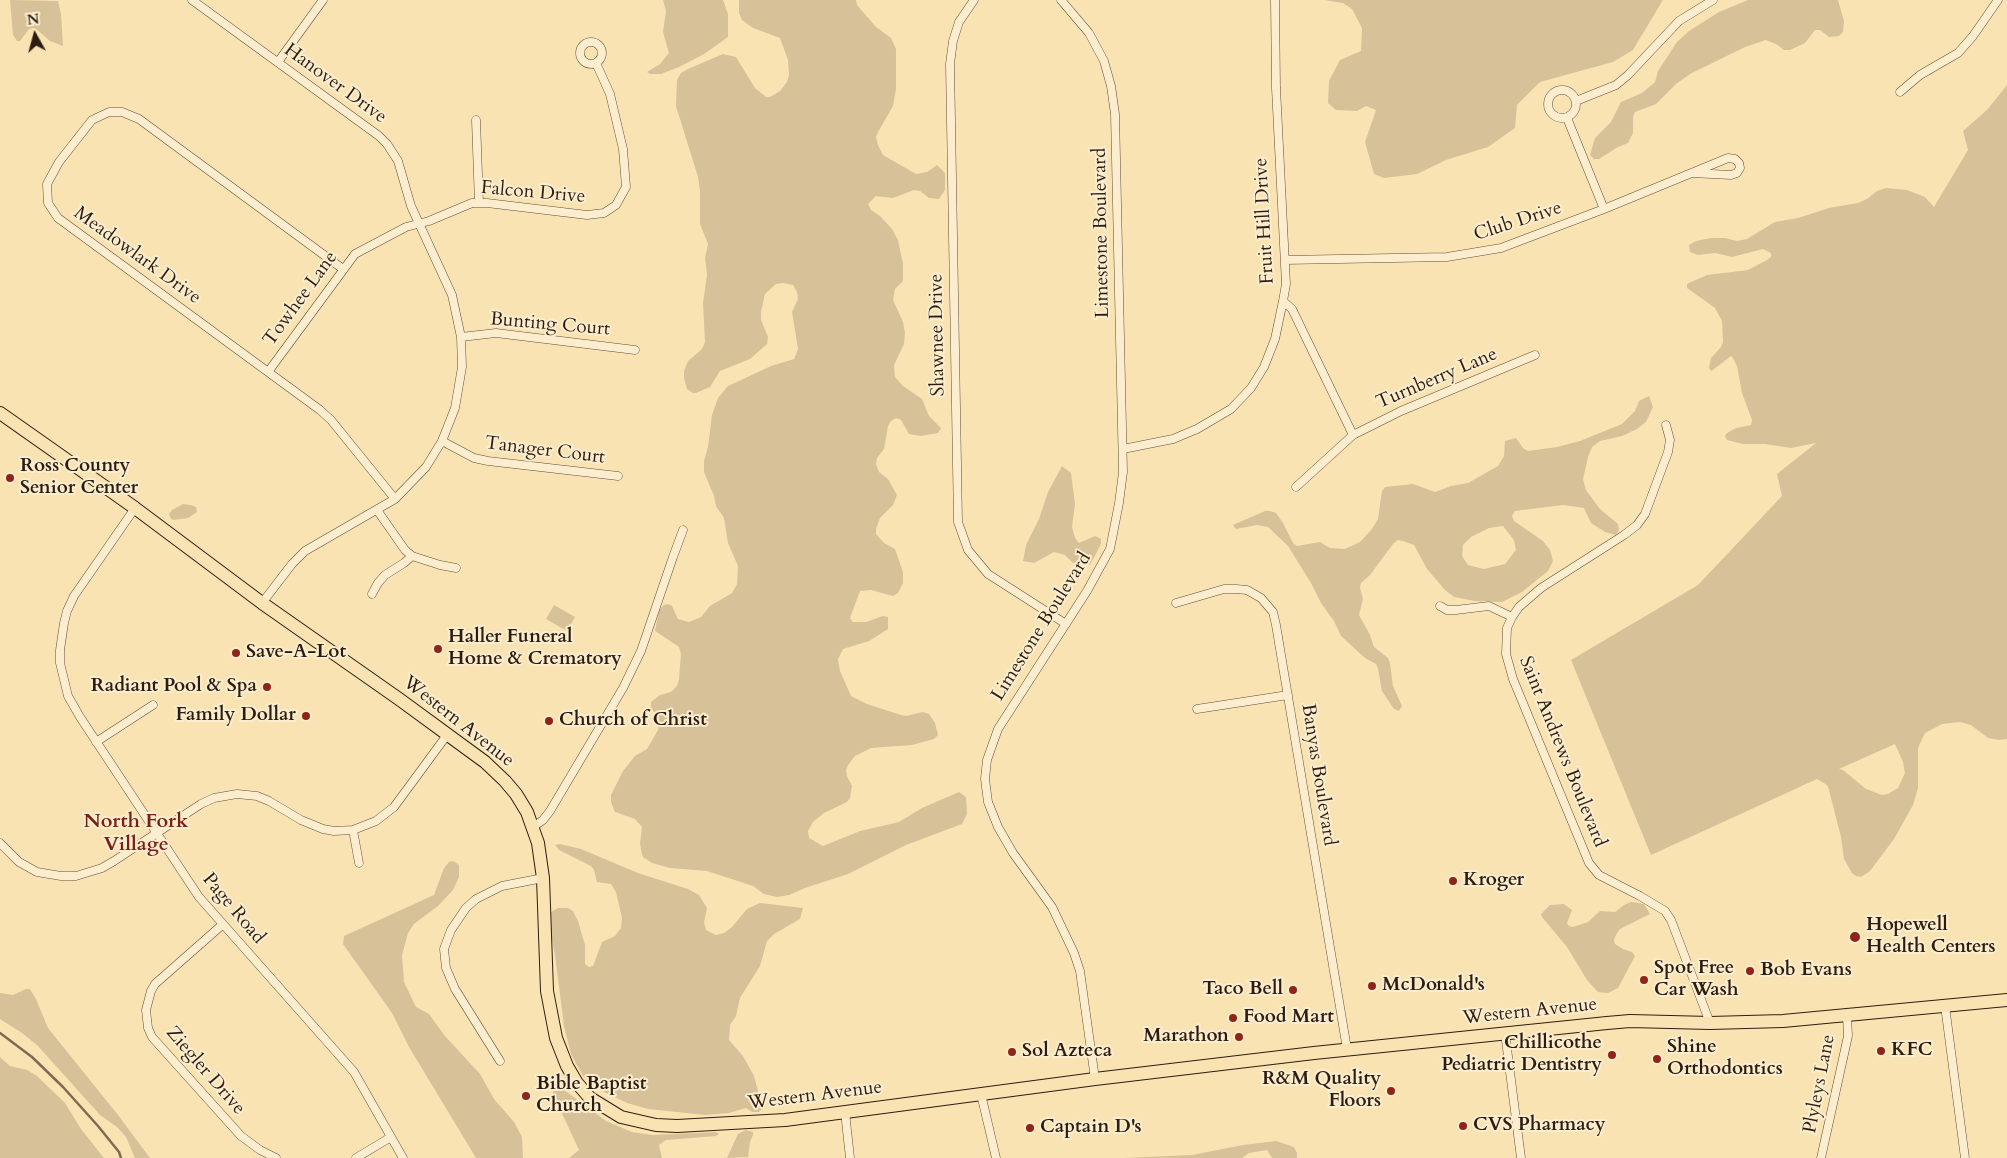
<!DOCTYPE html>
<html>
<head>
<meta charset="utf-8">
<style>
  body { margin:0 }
  #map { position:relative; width:2007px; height:1158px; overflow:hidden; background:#fae3b3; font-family:Cardo,serif }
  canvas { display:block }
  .north { position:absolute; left:10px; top:10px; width:50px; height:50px; -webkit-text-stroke:4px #fcedce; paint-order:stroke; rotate:353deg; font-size:14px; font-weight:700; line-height:20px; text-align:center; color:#2c1d12 }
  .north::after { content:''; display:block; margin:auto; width:18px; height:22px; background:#2c1d12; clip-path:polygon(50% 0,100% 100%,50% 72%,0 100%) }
</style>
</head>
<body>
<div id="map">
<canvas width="2007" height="1158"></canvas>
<div class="north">N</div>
</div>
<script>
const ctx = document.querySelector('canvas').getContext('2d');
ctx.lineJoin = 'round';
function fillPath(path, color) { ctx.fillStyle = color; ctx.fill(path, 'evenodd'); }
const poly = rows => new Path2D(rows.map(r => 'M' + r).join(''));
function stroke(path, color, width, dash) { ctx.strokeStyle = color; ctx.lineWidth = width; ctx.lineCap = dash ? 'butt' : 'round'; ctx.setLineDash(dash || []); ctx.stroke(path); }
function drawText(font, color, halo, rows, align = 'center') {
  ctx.font = font + ' Cardo,serif'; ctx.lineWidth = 4; ctx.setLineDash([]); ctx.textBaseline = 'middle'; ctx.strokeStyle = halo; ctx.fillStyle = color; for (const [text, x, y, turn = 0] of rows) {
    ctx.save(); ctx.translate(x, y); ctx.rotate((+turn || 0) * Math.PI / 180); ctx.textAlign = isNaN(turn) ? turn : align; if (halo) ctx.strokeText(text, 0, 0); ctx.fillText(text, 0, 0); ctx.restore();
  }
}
fillPath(poly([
  [10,0,58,1,61,14,63,46,50,41,35,28,29,29,20,41,17,41,13,35],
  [663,0,723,0,728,14,728,37,704,54,679,67,661,74,650,74,647,72,660,64,669,53,663,32,666,11],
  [739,0,856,0,857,5,876,27,891,38,896,49,896,89,893,106,878,132,876,137,878,145,883,155,916,174,927,172,937,165,945,173,945,190,939,199,929,198,920,191,914,190,893,198,876,196,868,204,871,210,880,216,892,229,898,240,903,264,903,281,895,289,893,300,903,322,905,333,904,344,894,365,895,377,903,386,922,399,929,416,941,428,938,433,921,436,909,434,901,420,896,418,891,421,888,426,884,449,877,458,876,464,879,472,888,479,897,495,893,505,880,518,876,529,876,534,884,543,895,549,903,572,903,583,898,593,893,596,871,590,860,591,850,618,853,622,866,622,883,616,888,617,888,629,869,641,843,649,838,659,840,671,851,696,867,704,901,715,906,716,923,712,929,714,935,723,938,735,934,739,912,745,871,748,855,756,848,765,846,770,847,776,852,786,850,798,847,802,824,813,813,822,808,831,809,838,823,846,860,831,899,822,922,808,959,792,966,797,967,814,962,824,906,845,848,874,805,888,789,895,777,897,764,894,753,886,707,871,670,868,652,863,643,857,642,854,640,844,642,827,635,819,615,812,611,802,611,795,623,771,635,756,647,749,658,730,659,719,651,708,651,702,660,695,671,692,677,686,679,679,681,654,679,647,655,631,659,610,664,605,668,604,672,606,678,619,689,622,701,617,710,606,732,593,737,584,738,566,728,543,724,518,716,506,714,496,704,472,704,461,708,447,712,415,718,398,728,386,771,366,794,359,798,349,792,312,798,299,797,292,793,285,783,283,776,284,765,294,761,312,761,320,768,337,767,344,750,359,720,371,710,387,696,393,693,393,687,389,684,378,684,371,688,361,702,349,705,342,703,303,707,275,705,258,708,244,700,224,700,191,698,177,676,106,677,80,681,73,688,69,723,54,736,57,755,88,766,97,770,97,780,91,787,82,789,75,788,60,780,38,753,28,742,20,739,13],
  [1324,0,1663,0,1633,50,1613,62,1540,82,1517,105,1515,128,1488,147,1446,160,1417,174,1384,178,1374,174,1365,142,1376,110,1366,106,1357,111,1336,110,1328,103,1329,81,1340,60,1361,51,1362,28,1352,9,1343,3],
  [1748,0,1838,0,1844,21,1843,32,1839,36,1829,37,1820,30,1815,30,1805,43,1790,50,1784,50,1776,44,1766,40,1745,47,1690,74,1676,84,1656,104,1635,112,1633,117,1633,133,1628,143,1618,147,1599,159,1594,159,1590,155,1595,138,1611,122,1621,102,1642,93,1655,82,1658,71,1677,42,1689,31,1719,12],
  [2007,85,2007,739,1999,740,1988,738,1971,725,1960,722,1942,724,1925,733,1918,748,1918,788,1913,805,1894,839,1870,871,1861,877,1856,876,1852,873,1844,859,1841,837,1829,790,1827,785,1817,779,1651,855,1571,660,1698,585,1782,496,1777,474,1816,443,1791,448,1765,444,1743,444,1727,440,1725,436,1727,433,1736,428,1751,425,1752,420,1742,393,1737,366,1733,358,1731,356,1713,370,1711,371,1709,368,1711,358,1721,347,1723,342,1722,321,1715,308,1687,288,1687,284,1707,275,1748,270,1767,260,1771,257,1771,253,1763,249,1732,257,1715,253,1698,255,1690,252,1689,245,1696,241,1711,238,1725,238,1737,241,1747,239,1775,222,1798,218,1829,208,1858,203,1867,199,1877,191,1886,188,1907,190,1925,197,1934,207,1968,150,1963,131,1987,110],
  [1895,744,1903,762,1905,773,1898,788,1888,794,1882,795,1866,789,1843,770,1839,769],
  [1649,396,1653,407,1646,422,1637,429,1622,436,1600,441,1592,447,1588,457,1583,479,1586,490,1600,509,1618,524,1619,530,1616,535,1605,532,1591,523,1584,508,1563,505,1515,511,1512,516,1514,521,1543,541,1550,550,1553,561,1548,571,1522,592,1502,602,1475,601,1454,597,1445,590,1427,569,1414,545,1403,541,1398,540,1393,544,1370,575,1361,583,1360,588,1363,599,1359,615,1370,635,1374,647,1388,658,1390,663,1393,686,1402,706,1399,711,1394,709,1382,691,1378,669,1376,664,1365,658,1341,636,1334,621,1321,603,1311,583,1288,546,1268,527,1257,525,1236,529,1233,525,1265,511,1270,511,1276,513,1283,523,1293,543,1297,546,1320,542,1330,548,1345,549,1360,542,1372,529,1378,519,1382,491,1385,487,1413,484,1435,492,1451,486,1468,483,1498,466,1504,456,1505,441,1516,438,1523,448,1528,451,1557,447,1580,441,1622,424,1635,411,1639,401],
  [1503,526,1514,540,1516,550,1505,564,1484,569,1468,565,1462,556,1463,545,1471,537,1489,528],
  [1062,466,1071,473,1075,504,1072,527,1075,538,1079,543,1095,536,1101,539,1101,544,1090,565,1073,563,1065,555,1054,552,1034,563,1023,561,1026,545,1039,519,1048,492],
  [183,504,191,505,196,507,197,512,188,518,174,520,171,519,169,514,172,510],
  [554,605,575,617,567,631,546,619],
  [560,844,581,849,638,873,688,889,699,895,707,908,704,922,706,930,716,935,724,933,732,927,747,909,760,903,803,908,800,919,774,934,767,941,760,966,740,998,736,1016,730,1025,729,1040,743,1056,754,1076,761,1102,762,1109,759,1112,752,1112,746,1108,729,1113,705,1115,648,1109,627,1103,606,1093,591,1084,583,1076,571,1054,564,1026,555,955,548,918,549,913,558,908,568,908,573,911,578,921,585,945,585,964,589,967,593,966,602,942,615,936,621,928,622,918,616,892,611,884,597,882,594,870,591,866,559,850,555,845],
  [453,861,459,865,459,877,453,890,438,906,414,924,408,933,402,955,404,982,416,1007,429,1014,445,1036,480,1074,494,1099,514,1122,522,1137,523,1158,476,1158,409,1047,392,1013,343,944,344,936,434,895,444,868,449,862],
  [1631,902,1644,904,1650,914,1620,929,1616,935,1614,940,1615,944,1623,949,1632,952,1635,956,1618,988,1608,993,1598,992,1587,980,1567,947,1542,917,1541,914,1550,905,1564,904,1572,910,1567,923,1569,926,1573,927,1588,922,1600,911,1615,912,1624,905],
  [26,989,30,989,36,999,48,1028,118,1115,150,1158,135,1158,126,1137,117,1127,100,1115,37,1045,22,1033,0,1019,0,993,13,995],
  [0,1057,10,1066,27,1070,37,1076,65,1103,81,1129,104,1158,0,1158],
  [556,1084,606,1121,632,1132,652,1135,716,1132,719,1134,716,1136,666,1140,659,1145,662,1158,569,1158,579,1150,553,1094,553,1086],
  [746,1130,753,1132,753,1135,750,1142,748,1157,727,1158,738,1134],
  [1276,1141,1294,1147,1297,1153,1297,1158,1272,1158,1267,1150,1249,1153,1242,1158,1124,1158,1192,1155,1243,1145]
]), '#d7c198');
stroke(poly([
  [0,1033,32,1057,63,1087,98,1126,119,1152,121,1158]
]), '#7e6c52', 2.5);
const minor = poly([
  [192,0,379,136,387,144,398,161,411,206,452,295,461,337,462,367,455,408,442,441,426,467,395,499,305,551,292,564,262,603],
  [974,0,959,22,953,41,950,64,958,522,968,550,988,574,1066,624],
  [1061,0,1089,33,1104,61,1111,86,1115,114,1123,472,1119,503,1110,549,1087,591,998,729,987,760,985,779,988,802,998,827,1013,853,1052,907,1074,953,1080,971,1095,1079],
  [1275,0,1276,88,1286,284,1283,301,1292,309,1353,435,1296,487],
  '580 53a11 11 0 1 1 22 0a11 11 0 1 1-22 0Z',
  [278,62,323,0],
  '1548 104a14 14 0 1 1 28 0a14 14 0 1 1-28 0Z',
  [1900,92,1920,75,1958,53,1973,36,1998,0],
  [1576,101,1616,85,1628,75,1679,21,1713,0],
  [1567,118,1604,209],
  [476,120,479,203],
  [1285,260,1447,257,1501,248,1604,209,1728,158,1735,159,1739,163,1740,168,1737,173,1731,175,1692,173],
  [343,269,139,119,122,112,109,112,92,120,59,162,47,184,48,203,58,218,320,410,331,420,395,499],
  [461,337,496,333,635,350],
  [268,372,355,254,406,227,429,221,472,203,487,203,587,215,604,213,616,205,626,187,623,149,610,94,596,63],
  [1666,425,1670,440,1668,452,1645,514,1637,525,1624,535,1541,588,1519,607,1512,617,1507,628,1506,654,1513,679,1589,863,1599,875,1640,896,1665,911,1671,920,1710,1023],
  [1353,435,1401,411,1535,355],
  [442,441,474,458,488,461,618,476],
  [1123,449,1173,439,1197,429,1231,409,1251,388,1264,367,1275,339,1283,301],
  [135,508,74,596,67,611,64,623,60,650,60,663,68,696,80,717,199,897,354,1072,403,1158],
  [377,510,405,550,412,556,440,565,456,568],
  [372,594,378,583,385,575,404,563,412,556],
  [1176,603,1224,589,1236,589,1247,590,1261,598,1273,612,1276,625,1347,1049],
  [1440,606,1447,610,1456,610,1489,606,1512,617],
  [1197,709,1288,695],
  [96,742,153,705],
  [533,827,543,820,550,811,623,688,641,651,673,557,683,530],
  [353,830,359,863],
  [0,843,19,862,37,872,61,876,76,876,102,868,114,861,201,804,214,798,237,794,257,796,269,801,301,820,323,829,334,831,353,830,376,821,394,807,447,735],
  [222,925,155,984,151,991,146,1010,148,1028,152,1037,241,1136,260,1150,276,1158],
  [1945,1006,1965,1158],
  [1505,1033,1521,1158],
  [500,1061,455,989,446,968,444,949,451,930,466,908,476,899,502,886,543,878],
  [981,1094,996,1158],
  [845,1112,850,1158],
  [356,1158,391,1137],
  [1821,1158,1848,1036,1847,1016]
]);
const primary = poly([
  [0,413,135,508,262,603,399,699,485,762,505,781,516,794,527,812,538,843,543,878,547,991,556,1038,567,1066,577,1083,590,1098,621,1117,656,1125,677,1126,785,1120,1095,1079,1314,1053,1607,1023,1630,1021,1710,1023,1783,1021,2007,1000]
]);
stroke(minor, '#604e3a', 9);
stroke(primary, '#2c1d12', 14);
stroke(minor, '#fcedce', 8);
stroke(primary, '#fae3b3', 12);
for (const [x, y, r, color] of [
  [10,478,5,"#8f2418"],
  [438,649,5,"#8f2418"],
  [236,653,5,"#8f2418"],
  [267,687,5,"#8f2418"],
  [306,716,5,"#8f2418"],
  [549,721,5,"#8f2418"],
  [1453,881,5,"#8f2418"],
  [1855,937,6,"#8f2418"],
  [1750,971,5,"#8f2418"],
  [1644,980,5,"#8f2418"],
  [1372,986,5,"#8f2418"],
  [1293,990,5,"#8f2418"],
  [1233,1018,5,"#8f2418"],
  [1239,1037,5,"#8f2418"],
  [1881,1051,5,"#8f2418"],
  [1012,1052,5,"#8f2418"],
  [1612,1055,5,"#8f2418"],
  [1657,1059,5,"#8f2418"],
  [1391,1091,5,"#8f2418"],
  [526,1096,5,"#8f2418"],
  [1463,1126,5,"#8f2418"],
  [1030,1128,5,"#8f2418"]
]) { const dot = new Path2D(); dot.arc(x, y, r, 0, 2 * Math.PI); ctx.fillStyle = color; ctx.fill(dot); stroke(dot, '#fcedce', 2); }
drawText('19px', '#2c1d12', '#fcedce', [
  ["Hanover Drive",335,84,36],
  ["Falcon Drive",533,193,5],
  ["Fruit Hill Drive",1265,221,-93],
  ["Club Drive",1518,222,-18],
  ["Limestone Boulevard",1102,233,-91],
  ["Meadowlark Drive",137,256,36],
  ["Towhee Lane",301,299,-54],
  ["Bunting Court",550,325,5],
  ["Shawnee Drive",938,335,-91],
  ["Turnberry Lane",1437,379,-23],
  ["Tanager Court",545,451,7],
  ["Limestone Boulevard",1042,627,-58],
  ["Western Avenue",458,722,38],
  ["Saint Andrews Boulevard",1562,752,68],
  ["Banyas Boulevard",1318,775,81],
  ["Page Road",233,909,50],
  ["Western Avenue",1530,1012,-6],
  ["Ziegler Drive",205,1071,49],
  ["Plyleys Lane",1820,1084,-79],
  ["Western Avenue",815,1096,-7]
]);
drawText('bold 19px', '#2c1d12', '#fcedce', [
  ["Ross County",20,467],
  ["Senior Center",20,489],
  ["Haller Funeral",448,638],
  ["Home & Crematory",448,660],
  ["Save-A-Lot",246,653],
  ["Radiant Pool & Spa",257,687,"right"],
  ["Family Dollar",296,716,"right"],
  ["Church of Christ",559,721],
  ["Kroger",1463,881],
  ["Hopewell",1866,926],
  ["Health Centers",1866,948],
  ["Spot Free",1654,969],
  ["Car Wash",1654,991],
  ["Bob Evans",1760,971],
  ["McDonald's",1382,986],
  ["Taco Bell",1283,990,"right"],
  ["Food Mart",1243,1018],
  ["Marathon",1229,1037,"right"],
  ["Chillicothe",1602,1044,"right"],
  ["Pediatric Dentistry",1602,1066,"right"],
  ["Shine",1667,1048],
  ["Orthodontics",1667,1070],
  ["KFC",1891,1051],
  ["Sol Azteca",1022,1052],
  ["R&M Quality",1381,1080,"right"],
  ["Floors",1381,1102,"right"],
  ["Bible Baptist",536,1085],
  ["Church",536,1107],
  ["CVS Pharmacy",1473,1126],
  ["Captain D's",1040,1128]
], 'left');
drawText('bold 20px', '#7a1f14', '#fcedce', [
  ["North Fork",136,822],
  ["Village",136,845]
]);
</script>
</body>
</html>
